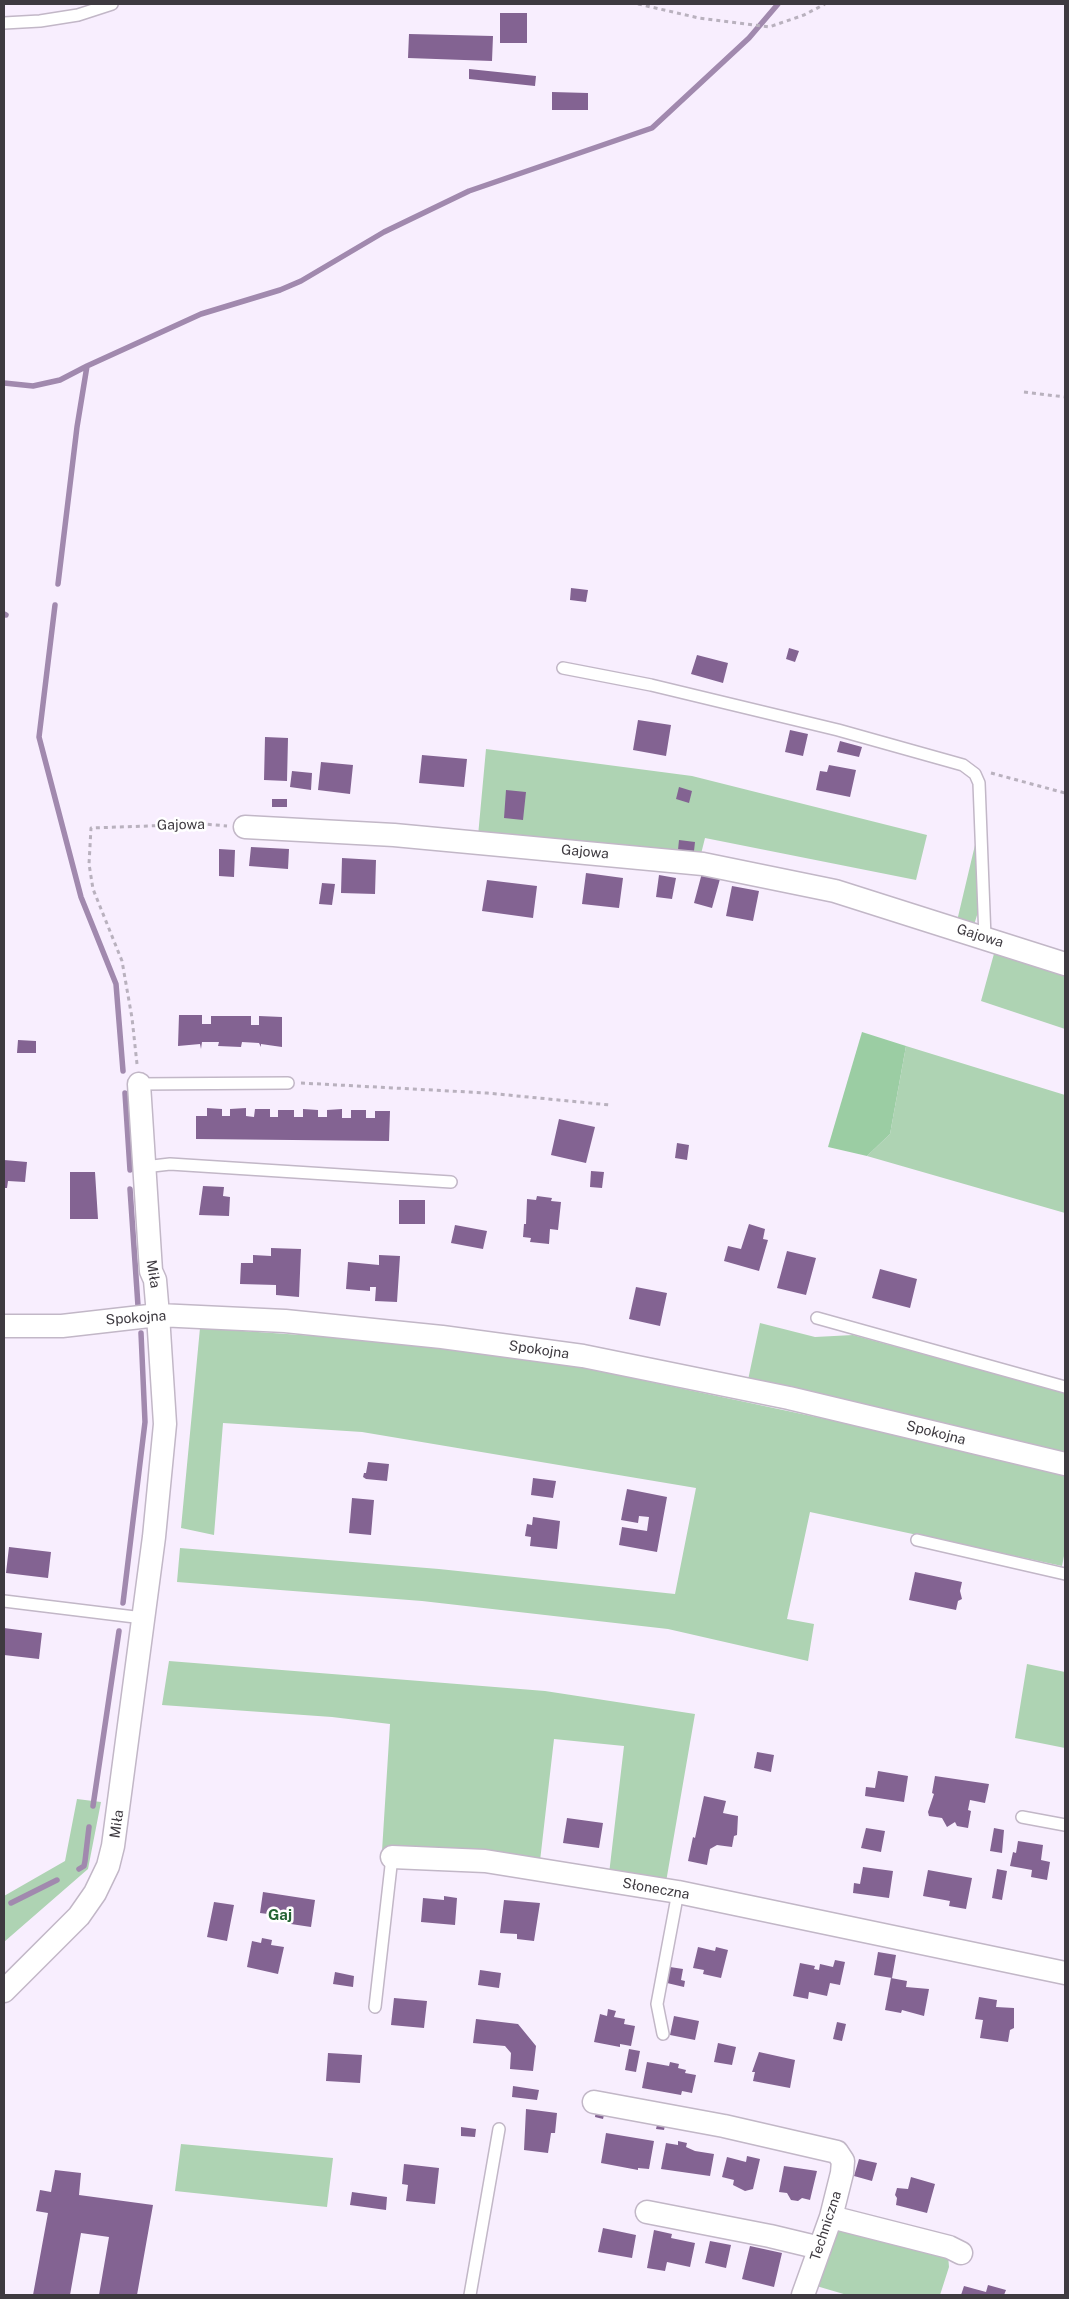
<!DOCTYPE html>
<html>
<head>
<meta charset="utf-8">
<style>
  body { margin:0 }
  #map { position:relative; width:1069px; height:2299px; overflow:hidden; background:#f8eefe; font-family:"Public Sans",sans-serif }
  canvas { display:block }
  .frame { position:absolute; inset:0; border:5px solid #3e3a40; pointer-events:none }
</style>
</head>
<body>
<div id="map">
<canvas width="1069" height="2299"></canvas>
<div class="frame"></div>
</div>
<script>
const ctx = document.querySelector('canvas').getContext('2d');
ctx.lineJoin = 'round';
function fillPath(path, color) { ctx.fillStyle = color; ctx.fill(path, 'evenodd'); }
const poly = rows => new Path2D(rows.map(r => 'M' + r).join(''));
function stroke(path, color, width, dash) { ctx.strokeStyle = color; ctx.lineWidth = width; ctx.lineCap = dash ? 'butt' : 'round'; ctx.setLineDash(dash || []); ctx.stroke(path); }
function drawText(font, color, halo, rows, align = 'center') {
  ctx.font = font + ' "Public Sans",sans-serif'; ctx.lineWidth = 5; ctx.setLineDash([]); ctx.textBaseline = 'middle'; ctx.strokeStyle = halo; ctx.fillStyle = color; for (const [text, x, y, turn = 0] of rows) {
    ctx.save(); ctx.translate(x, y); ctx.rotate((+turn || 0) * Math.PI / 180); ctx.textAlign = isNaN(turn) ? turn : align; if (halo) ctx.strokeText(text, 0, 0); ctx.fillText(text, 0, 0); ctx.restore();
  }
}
fillPath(poly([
  [486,749,692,776,927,835,916,880,705,838,700,858,478,836],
  [975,845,978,912,974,925,957,921],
  [995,950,1065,972,1065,1029,981,1001],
  [906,1046,1065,1095,1065,1213,867,1156,890,1134],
  [760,1323,815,1337,853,1335,1065,1393,1065,1454,748,1380],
  [200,1328,388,1341,585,1368,882,1431,1065,1473,1065,1551,1062,1566,810,1512,787,1619,814,1624,808,1661,668,1629,422,1601,177,1582,180,1548,439,1569,675,1594,696,1488,362,1432,223,1423,214,1535,181,1528],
  [169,1661,545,1691,695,1714,666,1882,609,1874,624,1746,554,1739,540,1861,488,1852,382,1851,390,1724,332,1717,162,1705],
  [1027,1664,1065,1672,1065,1748,1015,1738],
  [77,1799,101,1802,88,1869,4,1942,4,1896,65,1861],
  [181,2144,333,2158,327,2207,175,2191],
  [849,2225,948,2255,949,2267,940,2295,847,2295,813,2285,829,2234]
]), '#aed3b3');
fillPath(poly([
  [862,1032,906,1046,890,1134,867,1156,828,1147]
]), '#9bcda3');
stroke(poly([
  [4,383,33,386,60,380,87,366],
  [58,584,77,427,87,366,201,314,280,290,301,281,384,232,469,191,652,128,749,38,778,4],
  [55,605,39,737,81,897,116,984,123,1071],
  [4,614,6,615],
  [125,1093,130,1170],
  [130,1189,138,1306],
  [123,1603,145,1422,141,1333],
  [93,1806,119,1631],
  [79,1869,84,1866,85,1861,89,1827],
  [11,1903,57,1880]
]), '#a189ae', 5.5);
fillPath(poly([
  [500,13,527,13,527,43,500,43],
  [409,34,493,36,492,61,408,58],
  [469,69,536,76,535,86,469,79],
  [552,92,588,93,588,110,552,110],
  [571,588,588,590,586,602,570,600],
  [789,648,799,651,795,662,786,659],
  [697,655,728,663,723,683,691,674],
  [638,720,671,725,666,756,633,750],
  [790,730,808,734,803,756,785,752],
  [265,737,288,738,287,781,264,780],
  [840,741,862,747,859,757,837,752],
  [422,755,467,759,464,787,419,783],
  [321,762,353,765,350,794,318,790],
  [829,765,856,770,850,797,816,790,820,771,827,772],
  [292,771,312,773,311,790,290,787],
  [679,787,692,791,689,803,676,799],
  [506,790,526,792,523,820,504,818],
  [272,799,287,799,287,807,272,807],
  [679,840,695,842,694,851,678,850],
  [251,847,289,849,288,869,249,866],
  [219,849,235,850,234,877,219,876],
  [342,858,376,860,375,894,341,893],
  [586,873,623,878,619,908,582,904],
  [702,873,720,879,712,908,694,903],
  [659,875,676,878,672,899,656,897],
  [487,880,537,886,533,918,482,911],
  [322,883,335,884,332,905,319,904],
  [732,886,759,891,753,921,726,916],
  [179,1015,202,1015,202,1024,211,1024,211,1016,251,1016,251,1025,259,1025,259,1016,282,1017,282,1047,261,1044,261,1047,259,1043,242,1042,241,1047,218,1046,219,1042,202,1042,201,1049,200,1044,178,1046],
  [18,1040,36,1041,36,1053,17,1053],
  [207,1108,222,1109,222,1116,230,1116,230,1109,246,1108,246,1116,254,1117,255,1109,270,1109,270,1117,278,1117,278,1110,294,1110,294,1117,303,1117,303,1109,318,1110,318,1117,327,1117,327,1110,342,1109,342,1118,351,1118,351,1110,366,1110,366,1118,375,1118,375,1111,390,1111,389,1141,196,1139,196,1116,207,1116],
  [559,1119,595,1127,586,1163,551,1155],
  [677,1143,689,1145,687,1160,675,1158],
  [4,1160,27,1162,25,1182,8,1181,7,1188,4,1188],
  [591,1171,604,1172,602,1188,590,1187],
  [70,1172,95,1172,98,1219,70,1219],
  [203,1186,224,1187,223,1196,230,1197,229,1216,199,1215],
  [537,1196,552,1198,551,1201,561,1202,558,1230,550,1229,549,1244,530,1242,531,1238,523,1237,524,1224,526,1224,527,1199,536,1200],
  [399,1200,425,1200,425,1224,399,1224],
  [749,1224,765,1229,763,1239,768,1240,759,1271,724,1261,728,1246,741,1249],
  [455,1225,487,1231,483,1249,451,1243],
  [271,1248,301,1249,299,1297,276,1295,276,1285,240,1284,241,1263,253,1263,253,1255,271,1256],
  [787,1251,816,1258,806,1295,777,1288],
  [379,1255,400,1256,397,1302,375,1301,376,1287,370,1287,370,1291,346,1289,348,1262,379,1265],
  [880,1269,917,1279,910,1308,872,1298],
  [636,1287,667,1293,660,1326,629,1319],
  [368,1462,389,1464,387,1481,366,1479,363,1477,364,1473,366,1473],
  [533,1478,556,1481,553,1498,531,1495],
  [627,1489,667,1497,657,1552,619,1545,622,1527,647,1531,649,1517,639,1516,638,1523,621,1520],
  [352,1498,374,1500,371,1535,349,1533],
  [533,1517,560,1521,557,1549,530,1546,531,1537,525,1536,527,1524,532,1525],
  [9,1547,51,1552,48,1578,6,1573],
  [915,1572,962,1582,960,1591,962,1599,958,1601,956,1610,909,1600],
  [4,1628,42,1633,39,1659,4,1655],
  [757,1752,774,1755,771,1772,754,1768],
  [878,1771,908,1776,904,1802,865,1796,866,1787,875,1788],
  [935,1776,989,1784,985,1803,970,1800,968,1810,971,1811,968,1828,957,1826,955,1822,947,1827,942,1818,929,1816,928,1812,934,1794,932,1793],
  [704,1796,726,1801,723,1813,738,1816,737,1835,734,1836,732,1847,717,1845,710,1849,707,1865,688,1861,693,1837,695,1838],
  [567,1818,603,1823,599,1848,563,1843],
  [866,1828,885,1831,881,1852,861,1848],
  [994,1828,1004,1830,1002,1853,990,1851],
  [1018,1841,1043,1845,1041,1860,1050,1862,1047,1880,1031,1877,1032,1870,1010,1866,1013,1852,1016,1853],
  [863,1867,893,1871,889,1898,853,1893,854,1883,860,1884],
  [997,1869,1007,1871,1002,1900,992,1898],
  [928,1870,972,1878,966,1909,949,1906,950,1901,923,1896],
  [263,1892,315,1900,311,1927,291,1924,292,1917,260,1913],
  [444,1896,457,1898,455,1925,421,1922,423,1898,444,1900],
  [504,1900,540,1903,534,1941,517,1939,517,1934,500,1933],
  [214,1902,234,1905,227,1941,207,1937],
  [262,1938,272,1940,271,1945,284,1947,278,1974,247,1967,252,1941,261,1943],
  [698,1947,715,1951,716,1947,728,1950,721,1978,703,1974,704,1970,693,1968],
  [878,1952,896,1955,892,1978,874,1975],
  [835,1960,845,1962,840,1985,830,1983,827,1996,809,1992,808,1999,793,1996,800,1963,815,1966,814,1969,819,1970,820,1964,833,1967],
  [670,1967,683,1969,681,1980,685,1981,684,1987,667,1983],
  [480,1970,501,1973,499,1988,478,1985],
  [335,1972,354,1976,353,1987,333,1984],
  [891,1978,907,1981,906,1987,929,1989,924,2016,902,2010,901,2013,885,2010],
  [979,1997,997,2000,996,2007,1014,2008,1014,2028,1010,2030,1008,2042,980,2038,983,2020,975,2019],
  [394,1998,427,2001,424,2028,391,2025],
  [608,2009,616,2011,614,2017,625,2019,624,2024,635,2026,631,2046,620,2044,620,2047,594,2042,600,2014,607,2016],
  [674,2016,699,2021,695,2040,670,2035],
  [476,2019,518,2024,536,2046,533,2071,510,2069,511,2053,505,2046,473,2043],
  [837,2022,846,2024,842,2041,833,2039],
  [718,2043,736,2047,732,2065,714,2062],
  [629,2049,640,2051,636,2072,625,2070],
  [759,2052,795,2060,790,2088,753,2081,755,2072,752,2072],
  [328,2053,362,2055,360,2083,326,2081],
  [647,2062,669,2066,670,2062,679,2064,678,2068,686,2070,685,2073,696,2075,692,2093,682,2091,681,2095,642,2088],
  [513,2086,539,2090,537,2100,512,2097],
  [526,2109,557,2113,555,2133,551,2133,548,2153,524,2150],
  [596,2110,605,2111,603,2119,595,2117],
  [666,2121,664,2130,656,2129,657,2125],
  [461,2127,476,2129,475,2137,461,2136],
  [606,2133,654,2141,649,2169,638,2168,638,2170,601,2163],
  [678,2141,687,2143,686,2147,695,2151,714,2154,710,2176,661,2169,666,2143,678,2145],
  [747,2156,760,2159,753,2189,745,2191,733,2185,734,2180,722,2177,727,2157,746,2162],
  [859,2159,877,2163,872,2181,854,2176],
  [404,2164,439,2168,435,2204,406,2201,408,2185,402,2184],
  [784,2166,817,2171,810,2200,802,2198,798,2201,791,2200,787,2193,779,2192],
  [55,2170,81,2173,79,2195,153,2205,137,2295,99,2295,109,2237,81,2233,70,2295,33,2295,48,2213,36,2211,40,2190,51,2192],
  [911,2177,935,2184,927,2213,896,2205,897,2198,895,2195,897,2188,908,2189],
  [352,2192,387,2197,386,2210,350,2205],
  [603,2228,636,2235,632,2258,598,2252],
  [654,2230,672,2234,671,2238,695,2243,690,2267,667,2262,665,2271,647,2268],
  [710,2241,731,2245,726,2268,705,2263],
  [750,2246,782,2253,774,2287,742,2279],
  [988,2285,1006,2290,1004,2295,961,2295,964,2286,986,2292]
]), '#836392');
const service = poly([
  [4,23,40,21,78,15,112,4],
  [563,668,651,685,838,730,963,765,975,774,979,783,985,938],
  [139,1084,288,1083],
  [144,1167,170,1164,451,1182],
  [817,1318,1065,1387],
  [917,1540,1065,1574],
  [4,1601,143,1618],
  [1022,1817,1065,1825],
  [375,2007,392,1857],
  [663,2034,657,2004,678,1892],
  [470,2295,499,2129]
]);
const minor = poly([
  [245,827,394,835,703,864,835,891,1065,964],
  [4,1326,62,1326,158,1315,285,1321,442,1337,583,1356,789,1398,1065,1464],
  [392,1857,485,1861,678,1892,1065,1973],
  [4,1991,79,1916,95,1893,108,1866,113,1846,154,1537,165,1424,158,1315,155,1280,151,1271,139,1084],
  [594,2102,724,2126,837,2152,843,2161,842,2173,831,2217,803,2295],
  [647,2212,770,2236,820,2248],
  [831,2217,949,2247,961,2253]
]);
stroke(service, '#c2b7c7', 14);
stroke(minor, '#c2b7c7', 25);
stroke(poly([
  [638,4,699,18,769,27,804,15,825,4],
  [1024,392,1065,397],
  [991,773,1065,793],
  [137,1064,132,1018,122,961,93,889,89,864,91,828,204,824,227,826],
  [301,1083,487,1093,610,1105]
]), '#b9b1be', 3, [4, 4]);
stroke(service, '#fff', 11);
stroke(minor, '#fff', 22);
drawText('14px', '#3e3a40', '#fff', [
  ["Gajowa",181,825,-1],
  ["Gajowa",585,852,5],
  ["Gajowa",980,936,18],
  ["Miła",153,1274,81],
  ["Spokojna",136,1318,-4],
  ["Spokojna",539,1350,8],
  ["Spokojna",936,1433,14],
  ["Miła",117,1824,-82],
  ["Słoneczna",656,1889,10],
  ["Techniczna",826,2226,-72]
]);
drawText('bold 15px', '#256434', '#fff', [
  ["Gaj",280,1915]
]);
</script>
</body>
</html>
